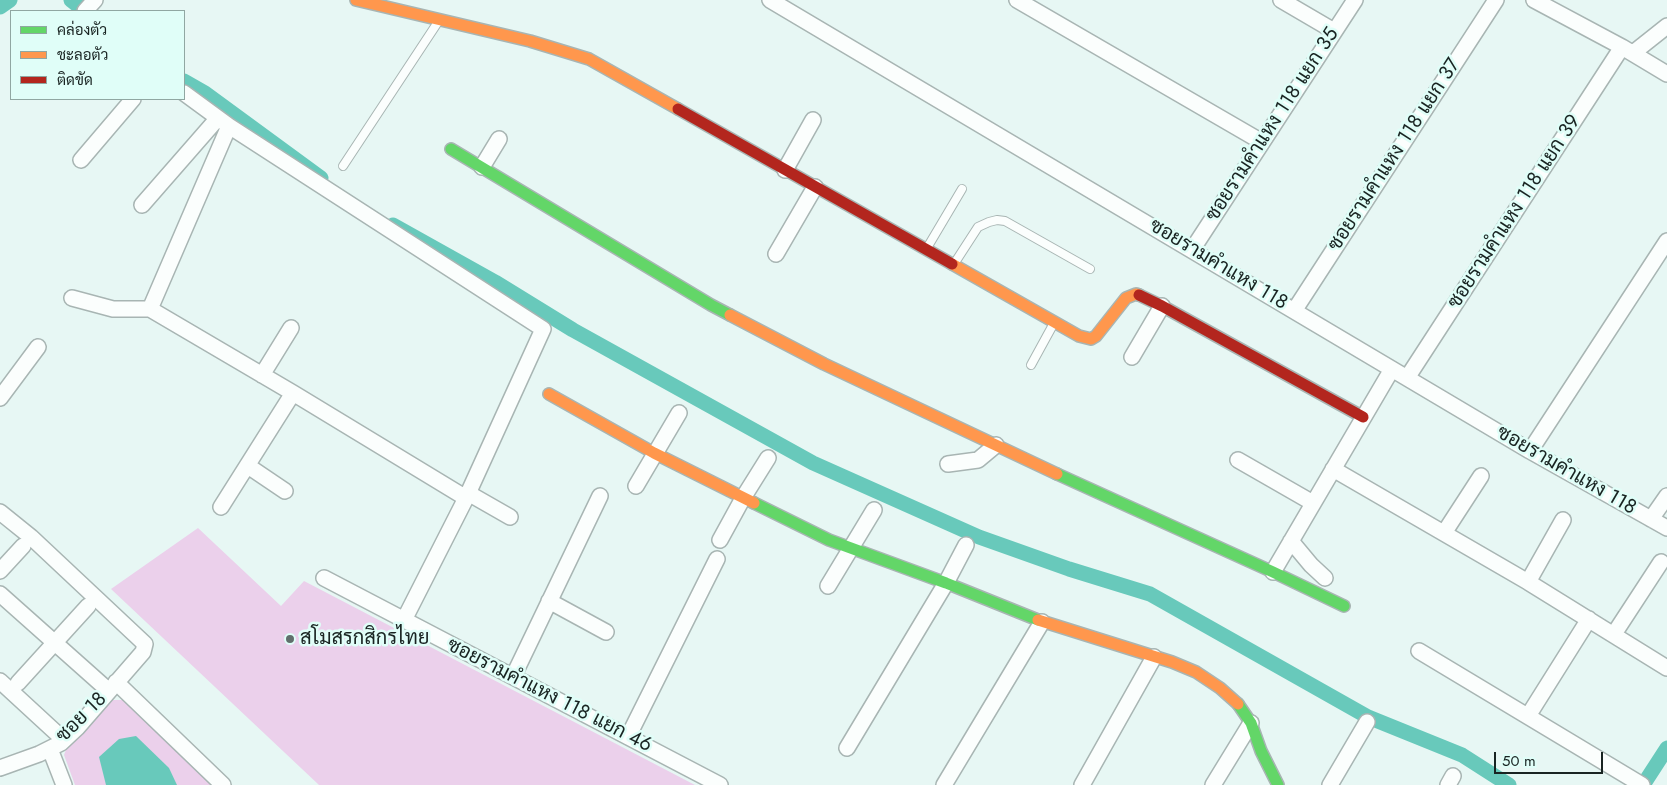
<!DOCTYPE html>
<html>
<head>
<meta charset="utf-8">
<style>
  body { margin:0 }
  #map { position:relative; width:1667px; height:785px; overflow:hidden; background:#e7f7f4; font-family:Jost,Sarabun,sans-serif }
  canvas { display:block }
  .legend { position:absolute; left:10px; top:10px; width:175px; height:90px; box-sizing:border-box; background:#e0fef8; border:1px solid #90a7a2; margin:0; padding:6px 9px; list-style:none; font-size:15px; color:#192422 }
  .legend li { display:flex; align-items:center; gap:10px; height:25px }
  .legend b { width:25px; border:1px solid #90a7a2 }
  .scale { position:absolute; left:1494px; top:752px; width:109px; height:22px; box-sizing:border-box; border:2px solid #192422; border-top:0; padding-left:6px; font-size:15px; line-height:18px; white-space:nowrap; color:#192422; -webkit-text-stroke:4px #e0fef8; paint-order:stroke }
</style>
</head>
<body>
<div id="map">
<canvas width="1667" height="785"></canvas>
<ul class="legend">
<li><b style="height:6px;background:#63d668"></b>คล่องตัว</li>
<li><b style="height:6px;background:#ff974d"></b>ชะลอตัว</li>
<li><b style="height:6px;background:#b3261e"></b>ติดขัด</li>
</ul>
<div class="scale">50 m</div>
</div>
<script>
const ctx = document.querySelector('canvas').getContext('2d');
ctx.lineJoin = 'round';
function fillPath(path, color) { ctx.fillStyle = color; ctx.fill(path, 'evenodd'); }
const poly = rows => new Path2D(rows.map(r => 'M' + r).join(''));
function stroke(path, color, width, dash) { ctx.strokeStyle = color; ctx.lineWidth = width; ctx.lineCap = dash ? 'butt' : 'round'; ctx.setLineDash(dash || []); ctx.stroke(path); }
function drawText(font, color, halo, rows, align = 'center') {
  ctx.font = font + ' Jost,Sarabun,sans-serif'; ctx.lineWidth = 5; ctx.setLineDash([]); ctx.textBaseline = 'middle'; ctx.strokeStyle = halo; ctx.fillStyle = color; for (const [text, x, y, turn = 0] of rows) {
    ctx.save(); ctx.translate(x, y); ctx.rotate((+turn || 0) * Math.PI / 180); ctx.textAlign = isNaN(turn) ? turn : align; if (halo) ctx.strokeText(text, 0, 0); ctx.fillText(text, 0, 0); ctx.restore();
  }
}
fillPath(poly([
  [198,528,281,606,304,581,695,785,319,785,111,589],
  [112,700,123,700,136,710,215,785,75,785,64,755,67,747]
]), '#ebd0eb');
fillPath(poly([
  [136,736,169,768,177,785,106,785,99,757,119,739]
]), '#68c9bb');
stroke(poly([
  [71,0,85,11],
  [0,7,10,0],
  [184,81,205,93,321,178],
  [393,225,495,282,573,330,813,463,979,537,1069,569,1150,594,1368,717,1462,755,1509,785],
  [1643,785,1667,748]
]), '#68c9bb', 15);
const lane = poly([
  [343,166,438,22],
  [927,248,962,189],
  [954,264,978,227,989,222,997,220,1005,221,1090,269],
  [1031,365,1054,323]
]);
const street = poly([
  [770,0,1530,451,1667,528],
  [1017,0,1262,142],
  [1281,0,1334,31],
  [1534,0,1622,47,1667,74],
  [85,11,95,0],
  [1633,53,1667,26],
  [184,93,229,126,543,329,466,498,404,620],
  [81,160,133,99],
  [482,167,499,139],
  [785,170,813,120],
  [142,205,218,118],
  [1192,250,1355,0],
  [776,254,815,187],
  [72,298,113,309,150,309,229,126],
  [150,309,293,393,466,498],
  [1294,311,1496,0],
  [1132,357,1162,306],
  [262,375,291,328],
  [1407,378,1622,47],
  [0,398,38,347],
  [1530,451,1667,241],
  [1238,460,1313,503],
  [948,464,978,460,996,445],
  [248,466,285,491],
  [1333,469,1528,582,1667,668],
  [636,486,679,413],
  [468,493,510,517],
  [221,507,293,393],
  [0,512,31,537,145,644,143,652,77,728,61,743,39,754,0,768],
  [1651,519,1667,496],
  [1444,533,1481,476],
  [720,540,743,498,768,458],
  [1291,541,1311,565,1325,578],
  [0,571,23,546],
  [1273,572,1392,369],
  [324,578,720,785],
  [1528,582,1563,520],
  [828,586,874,510],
  [0,594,109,691],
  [549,601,606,632],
  [1614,634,1661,562],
  [1419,651,1642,785],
  [513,677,600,496],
  [0,681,64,740],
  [116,682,223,785],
  [18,683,88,606],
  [1528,716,1589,619],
  [628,737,717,559],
  [847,748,946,583,966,545],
  [50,749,64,785],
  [944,785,1042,622],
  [1082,785,1154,657],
  [1213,785,1251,723],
  [1330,785,1367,722],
  [1448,785,1453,776]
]);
const fast = poly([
  [451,149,711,305,730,315],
  [1057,474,1273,572,1344,606],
  [754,503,829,540,946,583,1038,620],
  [1238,704,1251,723,1261,751,1278,785]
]);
const slow = poly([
  [356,0,530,41,589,59,678,109],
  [952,264,1079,336,1091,339,1096,336,1126,298,1136,294,1139,295],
  [730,315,824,364,1057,474],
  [549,394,654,453,754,503],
  [1038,620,1172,662,1196,672,1220,688,1238,704]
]);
const jam = poly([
  [678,109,952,264],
  [1139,295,1162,306,1363,417]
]);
stroke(lane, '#a8b5b3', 10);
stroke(street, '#a8b5b3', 18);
stroke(fast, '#a8b5b3', 14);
stroke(slow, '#a8b5b3', 14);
stroke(jam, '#a8b5b3', 14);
stroke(lane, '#fbfefd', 8);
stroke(street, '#fbfefd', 15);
stroke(fast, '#63d668', 11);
stroke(slow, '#ff974d', 11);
stroke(jam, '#b3261e', 11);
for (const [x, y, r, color] of [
  [290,639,5,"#616e6c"]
]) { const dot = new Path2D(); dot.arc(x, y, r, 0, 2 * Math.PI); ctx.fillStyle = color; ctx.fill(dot); stroke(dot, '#e0fef8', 2); }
drawText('20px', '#192422', '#e0fef8', [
  ["ซอยรามคำแหง 118 แยก 35",1273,125,-57],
  ["ซอยรามคำแหง 118 แยก 37",1395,155,-57],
  ["ซอยรามคำแหง 118 แยก 39",1515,212,-57],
  ["ซอยรามคำแหง 118",1218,265,31],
  ["ซอยรามคำแหง 118",1566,471,30],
  ["ซอยรามคำแหง 118 แยก 46",549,696,27],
  ["ซอย 18",82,718,-45]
]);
drawText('20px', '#192422', '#e0fef8', [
  ["สโมสรกสิกรไทย",300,639]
], 'left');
</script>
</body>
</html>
